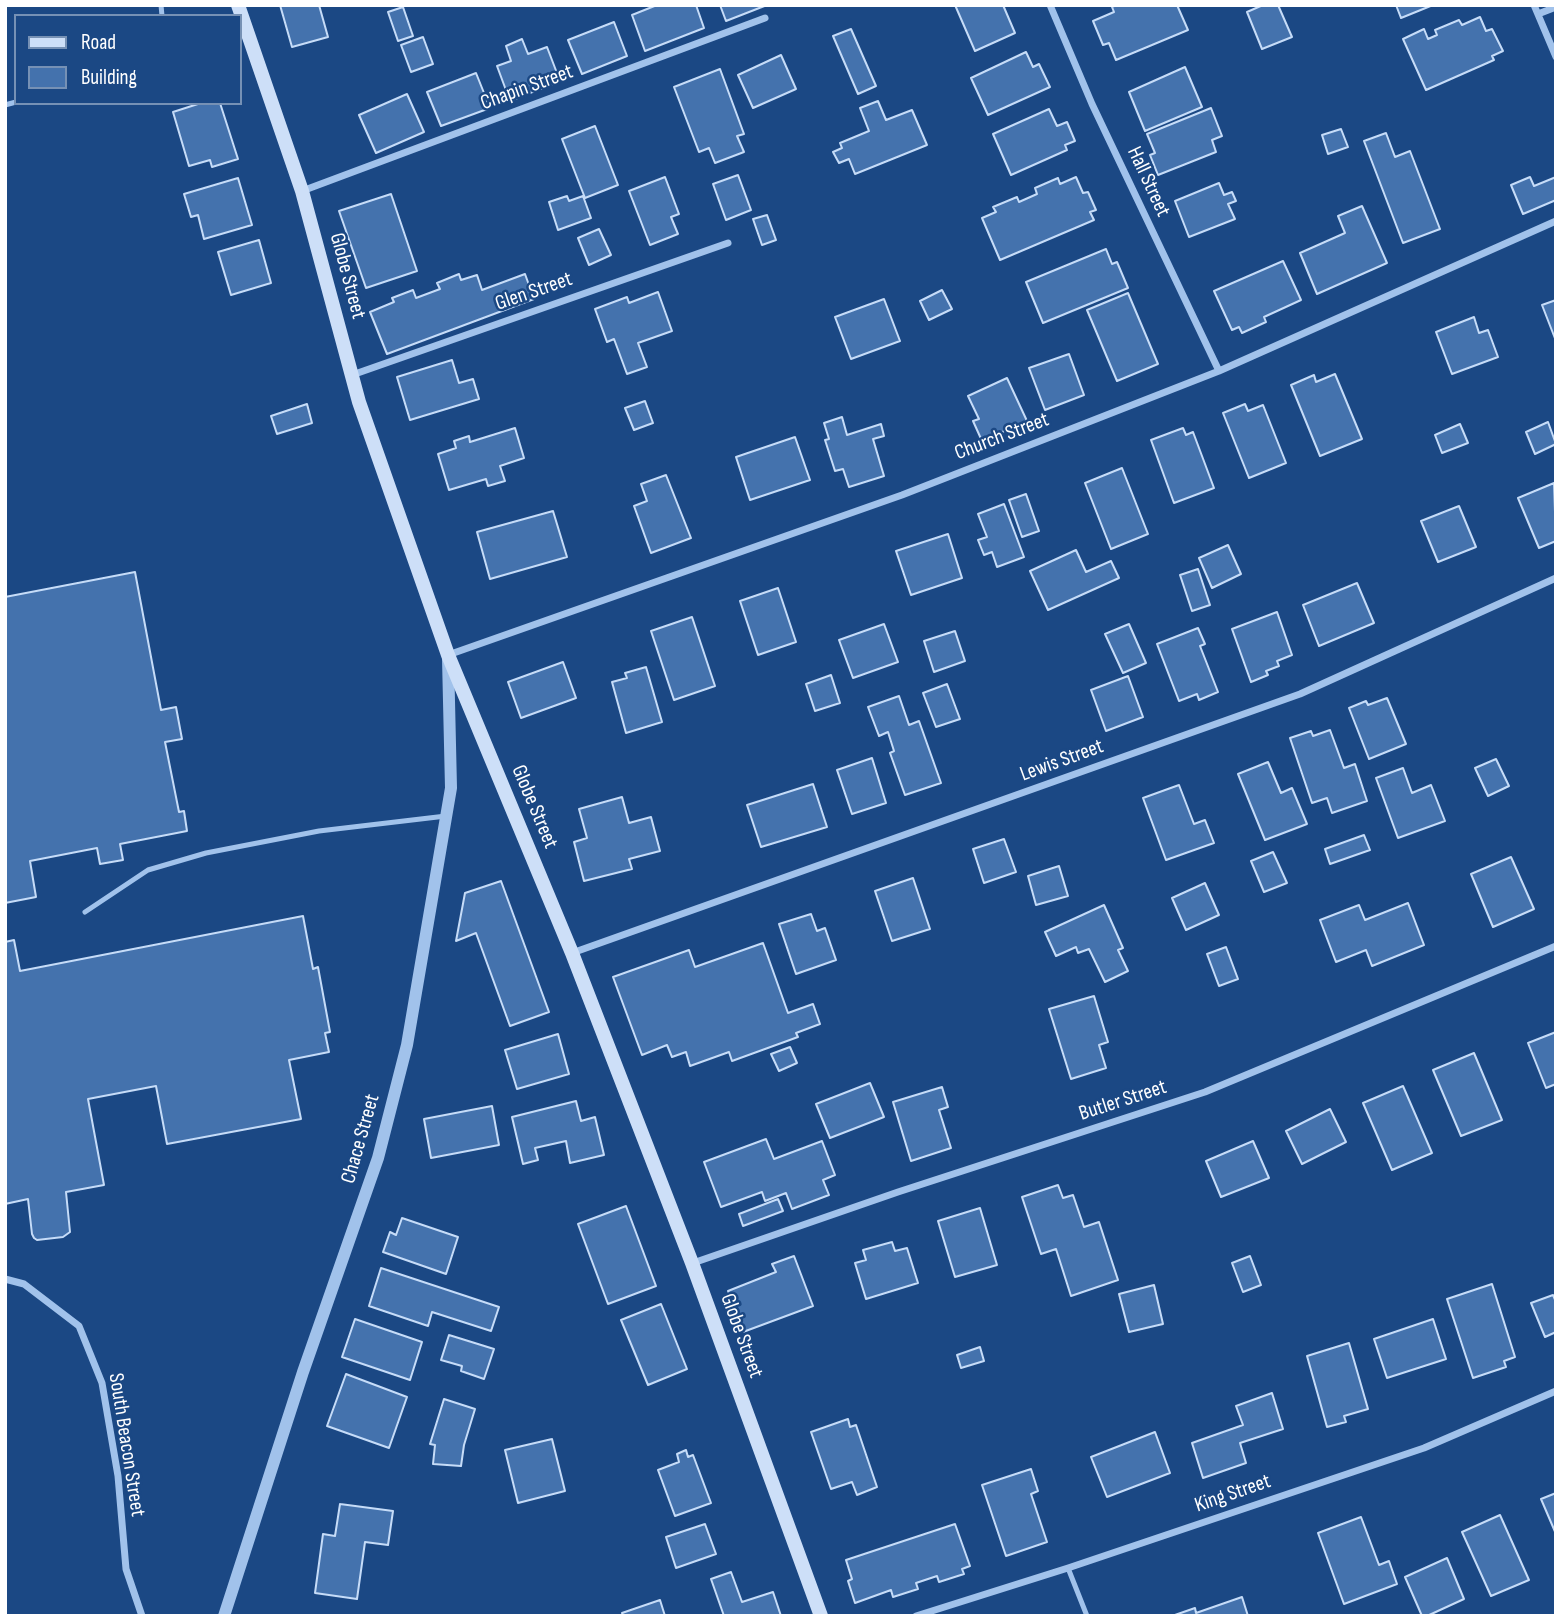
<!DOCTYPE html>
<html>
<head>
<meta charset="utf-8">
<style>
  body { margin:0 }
  #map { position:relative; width:1561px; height:1621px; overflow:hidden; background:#1b4884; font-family:"Sofia Sans Condensed",sans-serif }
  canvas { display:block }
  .frame { position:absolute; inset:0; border:7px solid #fff; pointer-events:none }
  .legend { position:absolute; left:14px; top:14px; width:228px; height:91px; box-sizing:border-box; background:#1b4884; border:2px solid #7691b5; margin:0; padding:9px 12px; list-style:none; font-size:21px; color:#fff }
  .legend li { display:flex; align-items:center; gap:14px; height:35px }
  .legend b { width:35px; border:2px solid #7691b5 }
</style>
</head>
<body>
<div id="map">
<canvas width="1561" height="1621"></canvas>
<div class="frame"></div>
<ul class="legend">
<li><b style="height:9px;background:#cddff8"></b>Road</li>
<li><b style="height:19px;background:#4472ad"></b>Building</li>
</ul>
</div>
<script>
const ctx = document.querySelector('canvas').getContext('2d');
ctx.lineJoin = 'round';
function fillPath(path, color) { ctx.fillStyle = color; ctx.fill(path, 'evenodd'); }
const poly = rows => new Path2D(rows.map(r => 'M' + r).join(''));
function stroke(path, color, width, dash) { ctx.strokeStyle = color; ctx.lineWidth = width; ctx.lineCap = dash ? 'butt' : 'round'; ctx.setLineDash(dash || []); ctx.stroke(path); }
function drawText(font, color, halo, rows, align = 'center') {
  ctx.font = font + ' "Sofia Sans Condensed",sans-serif'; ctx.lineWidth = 5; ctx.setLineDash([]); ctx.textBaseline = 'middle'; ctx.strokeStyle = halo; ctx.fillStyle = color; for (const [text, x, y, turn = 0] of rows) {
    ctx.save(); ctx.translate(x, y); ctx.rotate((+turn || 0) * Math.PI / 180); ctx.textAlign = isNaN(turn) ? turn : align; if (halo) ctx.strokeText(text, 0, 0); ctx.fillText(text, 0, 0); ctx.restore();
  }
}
const building = poly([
  [280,5,319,5,328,37,292,47,280,5],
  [657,5,696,5,704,28,645,51,632,15,657,5],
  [720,5,767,5,726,21,720,5],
  [955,5,1003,5,1015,33,975,51,955,5],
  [1116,5,1177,5,1188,30,1116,60,1109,43,1103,45,1093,21,1114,12,1112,7,1116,5],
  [1263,5,1278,5,1292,37,1262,49,1247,12,1263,5],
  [1396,5,1433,5,1401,18,1396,5],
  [403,7,413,36,398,41,388,12,403,7],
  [1480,17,1486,31,1492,29,1503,51,1492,56,1494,60,1426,90,1403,39,1424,29,1428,39,1437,35,1435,30,1459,20,1462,25,1480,17],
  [614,22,627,56,582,74,568,40,614,22],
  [851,29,876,86,858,94,833,36,851,29],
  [423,37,433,64,411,72,401,45,423,37],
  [522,39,528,54,547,47,560,81,510,101,497,66,511,61,506,46,522,39],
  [1026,52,1033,67,1039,64,1050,87,988,115,971,78,1026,52],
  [781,55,796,89,753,108,738,75,781,55],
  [1185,67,1202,107,1145,131,1129,92,1185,67],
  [720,69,744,134,737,136,744,152,715,163,709,148,699,152,674,87,720,69],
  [476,73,490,108,441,126,427,92,476,73],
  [407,94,424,132,376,153,359,115,407,94],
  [878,101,886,120,912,110,927,145,855,174,849,159,839,163,833,152,842,148,840,143,869,131,860,108,878,101],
  [201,103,220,103,238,159,212,167,210,160,189,166,173,112,201,103],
  [1211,108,1222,136,1212,140,1216,152,1158,175,1150,155,1155,153,1147,134,1211,108],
  [1049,109,1057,126,1067,122,1075,141,1065,145,1067,150,1011,175,993,134,1049,109],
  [595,126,618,185,585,198,562,139,595,126],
  [1341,129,1348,147,1328,154,1322,135,1341,129],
  [1386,133,1395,157,1410,151,1440,229,1403,243,1364,141,1386,133],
  [738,175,751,210,726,220,713,184,738,175],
  [665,177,679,214,671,217,678,234,650,245,629,191,665,177],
  [1076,177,1083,193,1088,192,1096,210,1090,212,1094,220,1000,260,982,218,996,212,993,207,1017,197,1019,202,1037,194,1035,188,1058,178,1060,184,1076,177],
  [1530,177,1534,186,1556,177,1556,200,1523,214,1511,185,1530,177],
  [238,178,252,225,204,239,198,215,191,217,184,194,238,178],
  [1219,183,1224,195,1232,192,1236,201,1228,204,1235,219,1189,237,1175,201,1219,183],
  [391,194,417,271,366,288,339,211,391,194],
  [567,196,569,201,583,196,591,218,558,230,549,202,567,196],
  [1362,206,1387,263,1317,294,1300,253,1345,233,1338,216,1362,206],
  [767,215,776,240,762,245,753,219,767,215],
  [599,229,611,255,589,265,578,238,599,229],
  [259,240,271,283,231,295,218,252,259,240],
  [1106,249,1112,264,1117,262,1128,288,1043,323,1026,282,1106,249],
  [1283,261,1301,300,1264,317,1266,322,1242,333,1239,327,1232,330,1214,291,1283,261],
  [459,274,461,280,477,275,482,290,525,274,534,299,387,354,370,312,394,302,392,298,413,290,416,298,440,289,437,283,459,274],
  [942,290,952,309,929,320,920,301,942,290],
  [658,292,672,331,638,343,647,367,627,374,614,339,607,342,595,309,627,297,629,303,658,292],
  [1128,293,1158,364,1117,381,1087,310,1128,293],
  [884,299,900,341,851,359,835,317,884,299],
  [1556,300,1556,341,1542,305,1556,300],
  [1474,317,1479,333,1488,330,1498,357,1452,374,1436,332,1474,317],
  [1069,354,1084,395,1045,410,1029,368,1069,354],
  [452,360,459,383,473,379,479,399,410,420,397,377,452,360],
  [1335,374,1362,439,1320,456,1291,385,1314,375,1316,382,1335,374],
  [1007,378,1027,421,982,441,973,421,979,419,968,396,1007,378],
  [645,401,653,423,634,430,625,408,645,401],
  [307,404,312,423,277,434,271,416,307,404],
  [1245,404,1248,411,1263,405,1286,463,1249,478,1223,413,1245,404],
  [842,417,847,435,881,424,884,436,873,439,884,476,849,487,843,469,835,471,825,440,829,439,824,423,842,417],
  [1548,422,1556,444,1535,454,1526,432,1548,422],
  [1460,424,1468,443,1442,453,1435,435,1460,424],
  [515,428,524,458,500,466,505,481,488,486,486,479,449,490,438,454,456,448,454,441,469,436,470,442,515,428],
  [1183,428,1186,435,1193,432,1214,488,1174,503,1151,440,1183,428],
  [795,437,810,480,750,500,736,457,795,437],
  [1122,468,1148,534,1111,549,1085,483,1122,468],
  [666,475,691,538,651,553,634,506,647,501,641,484,666,475],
  [1554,483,1556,541,1539,548,1518,498,1554,483],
  [1026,494,1039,531,1022,537,1009,500,1026,494],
  [1004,504,1024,557,997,567,992,552,984,555,978,540,987,537,978,514,1004,504],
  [1459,506,1476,547,1438,562,1421,521,1459,506],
  [553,511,567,557,490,579,477,532,553,511],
  [948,534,962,578,911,595,896,551,948,534],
  [1228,545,1241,574,1212,588,1199,558,1228,545],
  [1076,550,1086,572,1111,561,1119,578,1048,610,1030,571,1076,550],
  [1198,569,1210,605,1192,611,1180,575,1198,569],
  [135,572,161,710,176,707,182,739,165,742,179,812,184,811,187,831,120,844,123,860,100,864,97,848,30,861,36,897,5,903,5,597,135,572],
  [1357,583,1374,623,1319,646,1303,605,1357,583],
  [778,588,796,642,758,655,740,601,778,588],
  [1277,612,1292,655,1277,661,1279,666,1266,671,1268,675,1251,682,1232,629,1277,612],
  [692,617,715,686,674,700,651,631,692,617],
  [884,624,898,662,853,678,839,640,884,624],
  [1129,624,1146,663,1123,673,1105,634,1129,624],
  [1198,628,1205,644,1200,646,1218,692,1199,700,1197,694,1179,701,1157,644,1198,628],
  [955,631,965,661,934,672,924,641,955,631],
  [563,662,576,698,521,718,508,682,563,662],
  [646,667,662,722,626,733,612,682,627,678,625,673,646,667],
  [831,675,840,703,815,711,806,684,831,675],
  [1128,676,1143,717,1106,731,1091,690,1128,676],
  [947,684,960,719,936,727,923,693,947,684],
  [899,696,909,725,919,721,941,783,905,795,890,753,894,751,888,732,879,736,868,707,899,696],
  [1387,698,1406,744,1369,759,1349,708,1366,701,1368,705,1387,698],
  [1330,730,1344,768,1355,764,1367,801,1332,813,1327,798,1312,803,1290,738,1311,731,1313,736,1330,730],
  [872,758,886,803,852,814,837,770,872,758],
  [1496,759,1509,786,1488,796,1475,768,1496,759],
  [1268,762,1281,793,1292,788,1307,824,1265,840,1238,774,1268,762],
  [1403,768,1412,793,1431,785,1445,821,1398,838,1376,778,1403,768],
  [813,784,827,827,761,847,747,805,813,784],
  [1179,785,1194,824,1205,820,1214,843,1166,860,1143,798,1179,785],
  [622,797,629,823,651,817,660,851,629,859,632,869,584,881,574,842,587,838,579,809,622,797],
  [1364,835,1370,850,1330,864,1325,849,1364,835],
  [1004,839,1016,872,984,883,973,849,1004,839],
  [1273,852,1287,883,1264,892,1251,861,1273,852],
  [1511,857,1534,909,1493,927,1471,874,1511,857],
  [1059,866,1068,896,1036,905,1028,876,1059,866],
  [913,878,930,929,892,941,875,891,913,878],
  [501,881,549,1012,510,1026,476,933,456,941,465,893,501,881],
  [1205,883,1219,915,1186,930,1172,898,1205,883],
  [1408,903,1424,945,1372,966,1366,950,1336,962,1320,920,1359,905,1365,920,1408,903],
  [1104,905,1123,948,1118,950,1128,971,1105,982,1089,949,1078,953,1076,947,1056,956,1045,932,1104,905],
  [811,914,817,931,825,928,836,960,796,974,779,924,811,914],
  [303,916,313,969,318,967,330,1032,325,1033,329,1052,289,1060,301,1119,167,1144,156,1086,88,1099,104,1185,66,1192,70,1232,63,1237,37,1240,34,1238,32,1234,28,1199,5,1204,5,942,14,940,20,971,303,916],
  [763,943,788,1013,813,1004,820,1024,796,1033,798,1037,732,1061,729,1052,690,1066,686,1052,672,1057,667,1045,642,1055,613,977,689,950,695,967,763,943],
  [1226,947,1238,979,1219,986,1207,954,1226,947],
  [1094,996,1108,1042,1099,1045,1106,1068,1071,1079,1049,1009,1094,996],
  [1556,1032,1556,1084,1546,1088,1528,1043,1556,1032],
  [558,1034,569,1074,517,1089,505,1050,558,1034],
  [790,1047,797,1063,779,1071,771,1054,790,1047],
  [1474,1053,1502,1120,1461,1136,1433,1070,1474,1053],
  [870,1083,884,1117,830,1138,816,1104,870,1083],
  [1403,1086,1432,1153,1392,1170,1363,1103,1403,1086],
  [942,1087,948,1107,939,1110,951,1148,911,1161,893,1102,942,1087],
  [576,1101,581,1121,595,1117,604,1155,570,1163,566,1141,535,1148,538,1160,523,1164,512,1117,576,1101],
  [492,1106,499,1145,431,1158,424,1119,492,1106],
  [1330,1109,1346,1142,1302,1164,1286,1131,1330,1109],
  [766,1139,774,1159,822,1141,835,1175,823,1180,829,1195,792,1209,786,1193,765,1201,762,1192,721,1207,704,1162,766,1139],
  [1253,1141,1269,1178,1221,1197,1206,1161,1253,1141],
  [1058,1185,1063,1198,1073,1195,1084,1227,1099,1222,1118,1280,1071,1296,1056,1249,1041,1254,1022,1197,1058,1185],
  [778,1199,783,1211,743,1226,739,1214,778,1199],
  [626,1206,656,1286,608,1304,578,1224,626,1206],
  [980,1208,997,1265,955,1277,938,1221,980,1208],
  [402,1218,458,1237,446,1274,383,1252,390,1232,396,1235,402,1218],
  [892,1242,895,1251,907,1248,918,1283,866,1299,855,1263,866,1260,863,1250,892,1242],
  [794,1256,813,1306,743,1332,728,1291,776,1272,772,1264,794,1256],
  [1250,1256,1261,1285,1243,1292,1232,1263,1250,1256],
  [381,1268,499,1307,491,1331,432,1312,428,1326,369,1306,381,1268],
  [1492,1284,1515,1357,1504,1361,1506,1367,1473,1378,1447,1299,1492,1284],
  [1154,1285,1163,1324,1129,1332,1119,1294,1154,1285],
  [1553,1295,1556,1302,1556,1332,1545,1337,1531,1303,1553,1295],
  [661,1304,687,1369,648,1385,621,1320,661,1304],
  [355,1319,422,1342,410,1380,342,1357,355,1319],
  [1433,1319,1446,1359,1387,1378,1374,1339,1433,1319],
  [449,1335,494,1349,484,1379,461,1371,462,1366,441,1360,449,1335],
  [1349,1343,1368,1409,1344,1416,1346,1422,1327,1427,1307,1356,1349,1343],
  [980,1347,984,1361,961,1368,957,1355,980,1347],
  [346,1374,407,1397,389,1448,327,1426,346,1374],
  [1272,1393,1283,1429,1240,1443,1246,1463,1203,1478,1192,1443,1243,1425,1236,1406,1272,1393],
  [444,1399,475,1409,464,1445,461,1466,433,1464,435,1445,430,1444,444,1399],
  [848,1419,850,1427,856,1425,877,1487,857,1495,852,1482,831,1489,811,1432,848,1419],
  [1155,1432,1170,1473,1107,1497,1091,1457,1155,1432],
  [552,1439,565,1491,518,1503,505,1450,552,1439],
  [686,1450,688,1457,693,1455,711,1503,675,1516,658,1470,679,1462,677,1454,686,1450],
  [1031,1469,1038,1491,1031,1494,1047,1542,1006,1556,982,1485,1031,1469],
  [1556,1493,1556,1534,1541,1499,1556,1493],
  [340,1504,393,1511,388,1545,365,1542,357,1599,315,1593,323,1534,335,1536,340,1504],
  [1500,1515,1529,1580,1491,1596,1462,1532,1500,1515],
  [1361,1517,1379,1565,1389,1561,1397,1584,1344,1604,1318,1533,1361,1517],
  [705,1524,716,1554,676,1568,666,1537,705,1524],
  [955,1524,970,1566,962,1569,964,1574,939,1582,937,1576,916,1583,918,1589,893,1597,891,1590,855,1603,848,1581,852,1579,846,1560,955,1524],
  [1447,1558,1464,1599,1427,1616,1422,1616,1405,1577,1447,1558],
  [731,1572,742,1602,773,1592,781,1616,724,1616,711,1579,731,1572],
  [1242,1597,1248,1616,1172,1616,1195,1608,1196,1613,1242,1597],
  [660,1600,665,1616,623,1616,622,1613,660,1600]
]);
fillPath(building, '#4472ad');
stroke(building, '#c6dcf8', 2);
stroke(poly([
  [161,5,162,16],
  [5,105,16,102],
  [85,912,148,870,206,853,319,831,446,816],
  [1068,1568,1087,1616]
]), '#a1c2eb', 5);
stroke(poly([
  [1050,5,1092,104,1219,371],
  [1534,5,1556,57],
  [1538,14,1556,7],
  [302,191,765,18],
  [352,375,728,243],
  [448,655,902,495,1219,371,1556,221],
  [572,953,1300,694,1556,578],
  [693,1263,898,1192,1205,1092,1556,946],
  [5,1279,24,1284,79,1326,102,1383,118,1476,126,1569,142,1616],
  [916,1616,1068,1568,1424,1448,1556,1391]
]), '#a1c2eb', 7);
stroke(poly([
  [224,1616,303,1372,378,1158,407,1045,451,788,448,658]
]), '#a1c2eb', 12);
stroke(poly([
  [238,5,302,191,359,402,448,655,572,953,692,1263,821,1616]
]), '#cddff8', 14);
drawText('21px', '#fff', '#1b4884', [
  ["Chapin Street",527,88,-20],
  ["Hall Street",1148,182,65],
  ["Globe Street",347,276,75],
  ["Glen Street",534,292,-19],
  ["Church Street",1002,437,-21],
  ["Lewis Street",1062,761,-20],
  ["Globe Street",534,807,67],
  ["Butler Street",1123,1101,-18],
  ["Chace Street",361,1139,-74],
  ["Globe Street",741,1336,70],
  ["South Beacon Street",126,1445,81],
  ["King Street",1233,1494,-19]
]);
</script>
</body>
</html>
